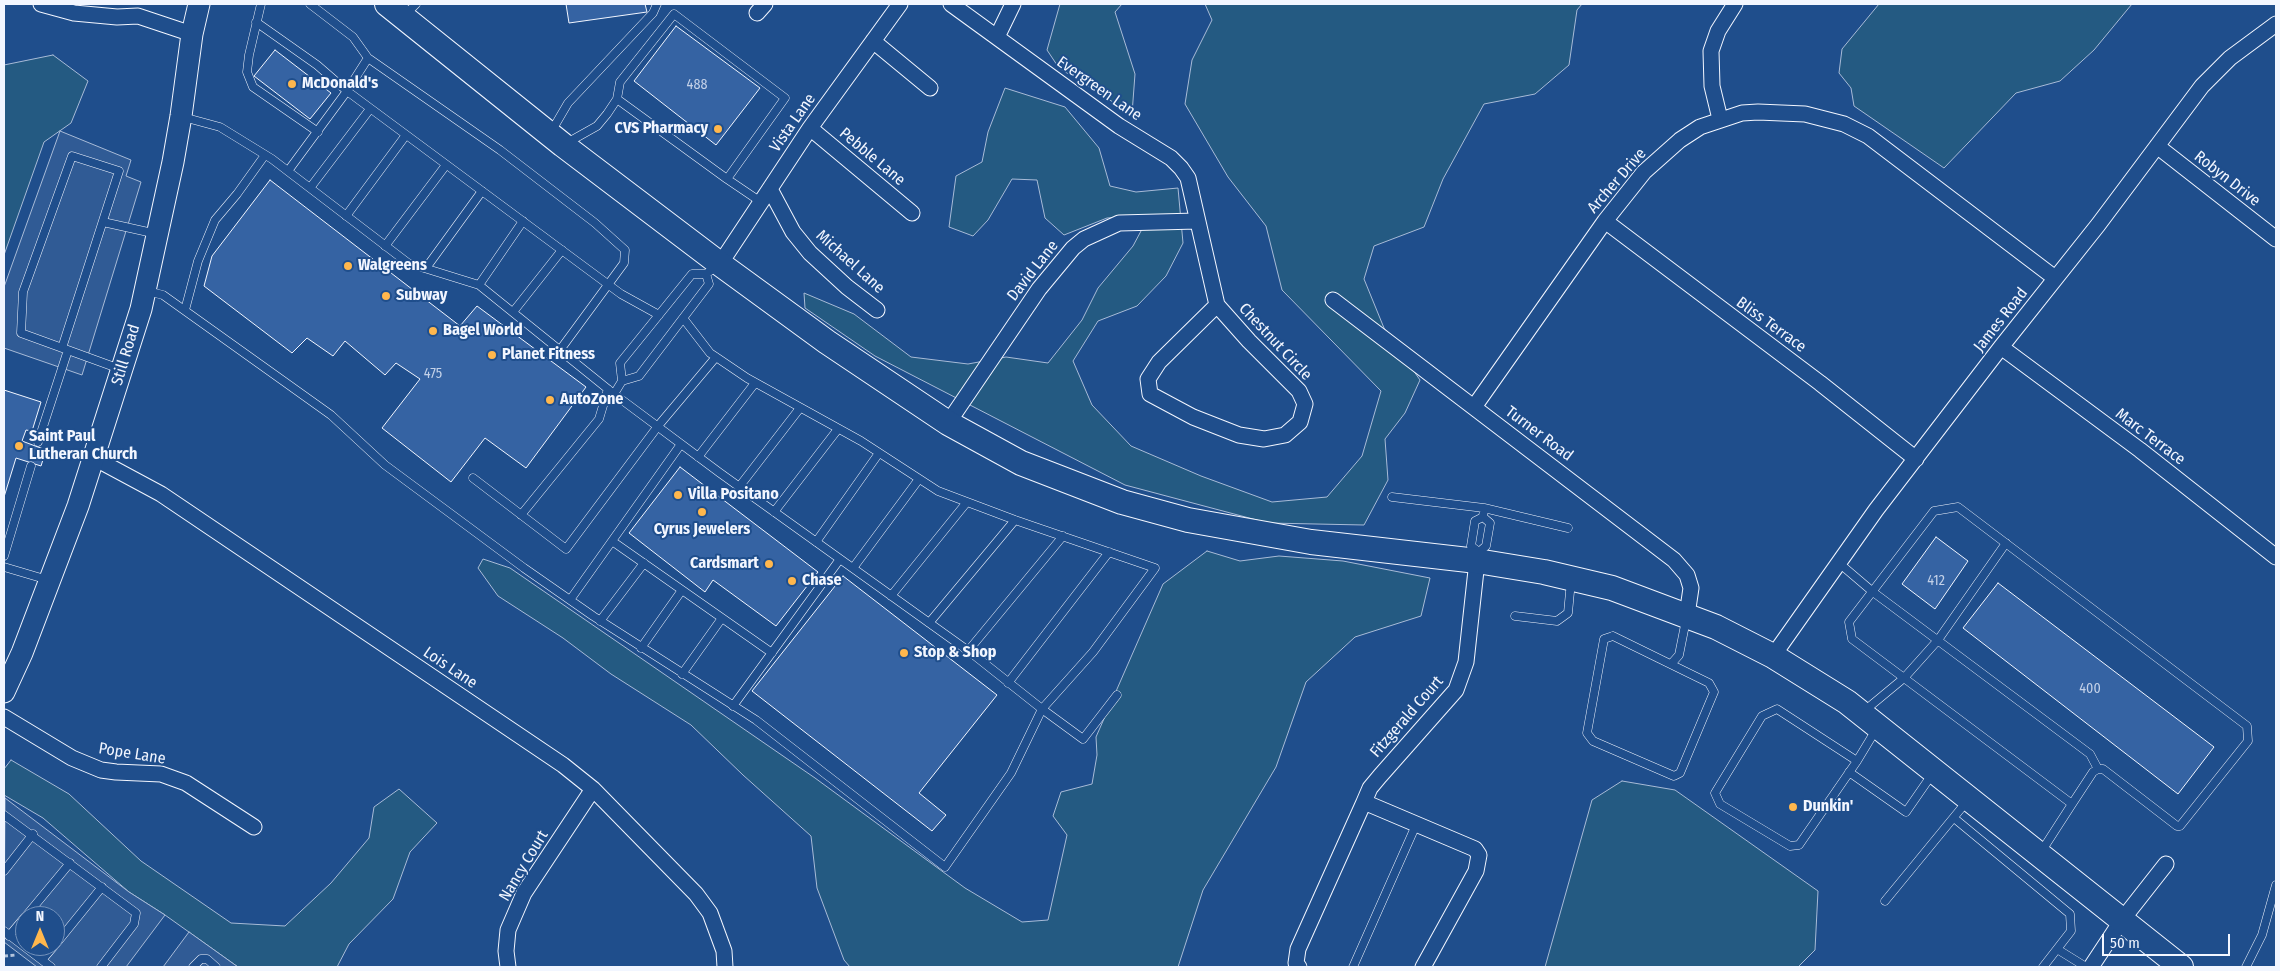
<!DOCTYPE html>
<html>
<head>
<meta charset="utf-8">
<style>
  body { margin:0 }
  #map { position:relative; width:2280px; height:971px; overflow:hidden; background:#1f4e8c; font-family:"Fira Sans Condensed",sans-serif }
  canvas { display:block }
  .frame { position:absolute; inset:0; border:5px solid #f2f6ff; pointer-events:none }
  .north { position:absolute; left:15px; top:906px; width:50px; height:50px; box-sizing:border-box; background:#1f4e8c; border:1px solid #7391ba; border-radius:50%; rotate:0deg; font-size:14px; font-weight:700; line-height:20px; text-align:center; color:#f2f6ff }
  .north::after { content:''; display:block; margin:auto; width:18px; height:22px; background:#ffb74d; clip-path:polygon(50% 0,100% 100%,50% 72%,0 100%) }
  .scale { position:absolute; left:2102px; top:934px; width:128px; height:22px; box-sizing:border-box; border:2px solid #f2f6ff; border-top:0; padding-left:6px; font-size:15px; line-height:18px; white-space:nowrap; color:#f2f6ff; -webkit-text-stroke:4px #1f4e8c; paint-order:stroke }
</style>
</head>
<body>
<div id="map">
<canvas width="2280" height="971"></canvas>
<div class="frame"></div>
<div class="north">N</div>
<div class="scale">50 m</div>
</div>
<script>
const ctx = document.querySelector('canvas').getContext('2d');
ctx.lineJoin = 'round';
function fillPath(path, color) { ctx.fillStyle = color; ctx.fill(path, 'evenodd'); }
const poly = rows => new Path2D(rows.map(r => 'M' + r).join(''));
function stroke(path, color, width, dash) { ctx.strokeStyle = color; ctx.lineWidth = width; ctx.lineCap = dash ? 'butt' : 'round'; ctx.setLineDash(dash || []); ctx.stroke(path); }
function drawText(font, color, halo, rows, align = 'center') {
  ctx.font = font + ' "Fira Sans Condensed",sans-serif'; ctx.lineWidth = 4; ctx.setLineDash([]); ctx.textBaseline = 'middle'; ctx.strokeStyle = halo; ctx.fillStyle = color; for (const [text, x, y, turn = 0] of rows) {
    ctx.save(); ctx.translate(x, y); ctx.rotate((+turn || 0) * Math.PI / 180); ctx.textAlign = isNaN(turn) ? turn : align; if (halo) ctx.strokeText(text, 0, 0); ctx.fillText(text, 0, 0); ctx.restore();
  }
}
const green = poly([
  [1060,4,1122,4,1115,12,1135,74,1132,114,1059,68,1047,50,1060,4],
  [1205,4,1582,4,1577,10,1569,65,1535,94,1484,104,1443,179,1424,227,1374,246,1364,279,1384,328,1420,380,1405,413,1385,439,1388,480,1364,525,1268,523,1125,485,875,356,805,308,804,293,854,314,911,357,968,364,1006,357,1048,363,1082,320,1098,288,1133,246,1149,216,1107,218,1064,235,1045,218,1037,180,1012,179,988,220,973,236,949,227,956,176,982,162,988,132,1005,88,1065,107,1099,148,1110,186,1136,192,1178,188,1183,243,1166,276,1137,306,1098,321,1073,361,1092,405,1131,446,1201,476,1272,502,1327,497,1362,456,1381,391,1282,290,1266,226,1228,177,1185,104,1192,60,1212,20,1205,4],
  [1879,4,2132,4,2094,50,2060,81,2016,93,1944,168,1854,106,1851,88,1839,73,1842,49,1879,4],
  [53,55,88,81,71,123,44,142,4,255,4,65,53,55],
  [1207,551,1240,561,1279,556,1343,561,1430,578,1421,616,1355,637,1306,682,1276,767,1203,890,1178,967,850,967,844,960,817,888,811,836,743,775,691,725,611,674,563,638,498,596,478,568,483,559,510,568,815,778,965,888,1022,922,1048,920,1067,835,1053,816,1061,792,1092,784,1097,755,1096,737,1163,584,1207,551],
  [11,760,69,794,141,861,231,923,285,926,331,883,369,838,374,807,399,789,437,823,410,852,393,899,349,944,337,967,238,967,165,915,129,892,43,818,4,795,4,769,11,760],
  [1622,781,1675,790,1818,891,1815,950,1798,967,1545,967,1592,800,1622,781]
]);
fillPath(green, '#245a82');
stroke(green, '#a8bbd7', 1);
const parking = poly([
  [60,131,131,160,126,176,141,182,82,375,4,348,4,287,60,131],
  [5,798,129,892,165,915,126,967,37,967,4,942,5,798],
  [25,916,55,916,55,946,25,946,25,916],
  [189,932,238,967,163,967,189,932]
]);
fillPath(parking, '#305b95');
stroke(parking, '#a8bbd7', 1);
const building = poly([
  [566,4,645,4,647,12,569,23,566,4],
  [676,26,760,88,716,145,634,81,676,26],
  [275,50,331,93,310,119,254,76,275,50],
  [270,180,460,326,477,306,586,387,526,468,485,438,451,482,382,428,420,379,396,363,385,375,345,341,333,356,307,338,292,353,204,286,212,256,270,180],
  [4,390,41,402,32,431,26,430,22,441,46,450,41,466,16,458,4,497,4,390],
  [680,467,818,572,776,626,713,580,705,592,629,533,680,467],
  [1936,537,1968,561,1935,609,1902,584,1936,537],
  [843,576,997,695,919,793,946,815,932,831,752,691,843,576],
  [1998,583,2214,747,2178,794,1963,628,1998,583]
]);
fillPath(building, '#3563a3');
stroke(building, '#f2f6ff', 1);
const lane = poly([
  [261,4,249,55,247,72,253,87,318,132],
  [310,4,353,37,368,58],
  [405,15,416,4],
  [256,22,317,65,347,91,368,58,500,150,595,223,625,250,624,263,560,350],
  [617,99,727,179],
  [183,117,220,127,272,159,408,263,479,285,614,394],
  [551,132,568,103,653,13,657,4],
  [565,144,597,126,607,114,617,99,620,82,674,14,785,98,727,179,761,202],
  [288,171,347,91,621,294,659,315],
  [310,188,370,109],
  [346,216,406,135],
  [103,222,157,234],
  [385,246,446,165],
  [426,268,482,191],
  [479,285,523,221],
  [147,291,163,295,331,415,385,465,524,568,593,616,756,720,945,867,1011,773,1042,709,974,655,720,473,614,394,622,381,620,363,692,274,706,274,718,265],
  [185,310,198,261,215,220,237,194,265,155],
  [513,312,562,250],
  [683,318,710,353,716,357,747,378,861,441,938,491,1015,520,1155,568,1093,652,1042,709,1083,739,1117,695],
  [62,348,119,171,72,156,23,292,21,333,120,369],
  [622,381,639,376,709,284,706,274],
  [38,442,68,350],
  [698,457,755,383],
  [473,478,566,549,658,426,716,357],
  [739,487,800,408],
  [1392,497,1484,508,1483,517],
  [1484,508,1568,528],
  [774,512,838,429],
  [521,515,599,419,608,389],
  [612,541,772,653],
  [816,542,879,453],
  [1479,552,1471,546,1475,521,1483,517],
  [4,556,31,466],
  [1478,557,1479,552,1486,546,1490,523,1483,517],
  [1839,563,1873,592,2090,754,2098,769],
  [4,567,48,580],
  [853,568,919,479],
  [891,596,967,502],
  [570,600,681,444],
  [1515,616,1557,621,1568,613,1571,581],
  [600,621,644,563],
  [929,623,1015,520],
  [1613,636,1709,683,1714,692,1680,773,1674,776,1593,741,1587,733,1604,639,1613,636],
  [641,648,682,590],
  [968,651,1063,536],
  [1672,663,1679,655,1686,620],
  [682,674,722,618],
  [1008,683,1109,552],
  [733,706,840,559],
  [1863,712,1904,678,1938,640,2006,543],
  [1857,761,1777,709,1762,716,1715,793,1720,804,1790,846,1799,845,1857,761,1877,728],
  [1849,772,1906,812,1933,773],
  [4,815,136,913,134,924,101,967],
  [1954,818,2070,914,2071,931,2043,967],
  [2041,852,2072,804,2093,772,2098,769,2103,769,2177,826,2180,826,2248,741,2247,726,1958,507,1934,511,1849,622,1852,639,2072,804],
  [4,871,33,834],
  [1885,901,1968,800],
  [26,916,70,863],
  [4,931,51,967],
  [9,936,25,917],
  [55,945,102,887],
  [2057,949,2086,967],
  [42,960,54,946],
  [193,967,201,959,207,959,216,967],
  [1353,967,1416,825],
  [2246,967,2262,935,2276,885]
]);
const street = poly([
  [41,4,74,13,117,17,138,16,192,34],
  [951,4,1119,126,1171,158,1181,168,1188,178,1217,305],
  [757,13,765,4],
  [997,37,1013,4],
  [873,41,930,88],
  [1720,119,1712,86,1711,51,1718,31,1735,4],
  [810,128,912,213],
  [2157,146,2276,239],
  [770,189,793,232,810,253,847,287,877,310],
  [1605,221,1820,383,1916,459],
  [720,264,810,128,900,4],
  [1333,300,1674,560,1687,575,1691,588,1687,615],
  [1217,305,1249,341,1299,391,1305,404,1300,422,1285,435,1264,439,1239,435,1193,417,1150,394,1148,379,1159,362,1217,305],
  [2001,347,2140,450,2276,557],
  [1474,407,1605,221,1644,172,1680,140,1700,127,1742,113,1758,112,1805,114,1844,124,1868,136,2055,278],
  [948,423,1039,289,1073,248,1084,239,1119,223,1197,221],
  [94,458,161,494,563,765,593,789,696,894,710,913,724,951,725,967],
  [1773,656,1876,510,2001,347,2098,225,2202,86,2230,58,2276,24],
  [4,717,72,758,101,770,116,772,161,774,186,783,254,827],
  [1364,802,1370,788,1380,776,1456,690,1466,662,1477,561],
  [508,967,506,951,508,930,524,893,593,789],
  [1299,967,1296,963,1298,949,1364,802,1475,849,1479,855,1476,871,1423,967],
  [2091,967,2122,920,2166,864]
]);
const secondary = poly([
  [4,692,22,653,78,506,141,309,173,162,181,116,192,34,199,4]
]);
const primary = poly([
  [387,4,563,145,720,264,827,342,948,423,1021,463,1122,502,1188,520,1311,542,1477,561,1544,572,1612,588,1716,627,1773,656,1847,702,2181,967]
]);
stroke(lane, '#f2f6ff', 9);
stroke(street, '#f2f6ff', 17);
stroke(secondary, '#f2f6ff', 23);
stroke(primary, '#f2f6ff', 26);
stroke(poly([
  [4,956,16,955]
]), '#b3c4dc', 3, [4, 2.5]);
stroke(lane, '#1f4e8c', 8);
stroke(street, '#1f4e8c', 15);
stroke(secondary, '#1f4e8c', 21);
stroke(primary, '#1f4e8c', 24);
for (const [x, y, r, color] of [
  [292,84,5,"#ffb74d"],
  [718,129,5,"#ffb74d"],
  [348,266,5,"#ffb74d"],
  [386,296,5,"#ffb74d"],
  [433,331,5,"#ffb74d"],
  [492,355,5,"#ffb74d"],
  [550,400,5,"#ffb74d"],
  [19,446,5,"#ffb74d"],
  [678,495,5,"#ffb74d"],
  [702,512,5,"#ffb74d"],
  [769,564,5,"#ffb74d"],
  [792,581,5,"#ffb74d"],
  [904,653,5,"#ffb74d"],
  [1793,807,5,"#ffb74d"]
]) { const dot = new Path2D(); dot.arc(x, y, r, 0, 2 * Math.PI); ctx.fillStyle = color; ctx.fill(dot); stroke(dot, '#1f4e8c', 2); }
drawText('14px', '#c3d1e8', null, [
  ["488",697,85],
  ["475",433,374],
  ["412",1936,581],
  ["400",2090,689]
]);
drawText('bold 16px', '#f2f6ff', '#1f4e8c', [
  ["McDonald's",302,84],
  ["CVS Pharmacy",708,129,"right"],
  ["Walgreens",358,266],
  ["Subway",396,296],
  ["Bagel World",443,331],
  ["Planet Fitness",502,355],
  ["AutoZone",560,400],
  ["Saint Paul",29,437],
  ["Lutheran Church",29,455],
  ["Villa Positano",688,495],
  ["Cyrus Jewelers",702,530,"center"],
  ["Cardsmart",759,564,"right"],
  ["Chase",802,581],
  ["Stop & Shop",914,653],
  ["Dunkin'",1803,807]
], 'left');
drawText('16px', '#f2f6ff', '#1f4e8c', [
  ["Evergreen Lane",1099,89,35],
  ["Vista Lane",793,123,-55],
  ["Pebble Lane",872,157,40],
  ["Robyn Drive",2227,179,38],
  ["Archer Drive",1617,181,-49],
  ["Michael Lane",850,262,42],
  ["David Lane",1033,271,-52],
  ["James Road",2001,320,-52],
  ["Bliss Terrace",1771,325,36],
  ["Chestnut Circle",1275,342,47],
  ["Still Road",126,355,-73],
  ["Turner Road",1539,434,37],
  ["Marc Terrace",2150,437,37],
  ["Lois Lane",450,668,34],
  ["Fitzgerald Court",1407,717,-49],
  ["Pope Lane",132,754,9],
  ["Nancy Court",524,866,-59]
]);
</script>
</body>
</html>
